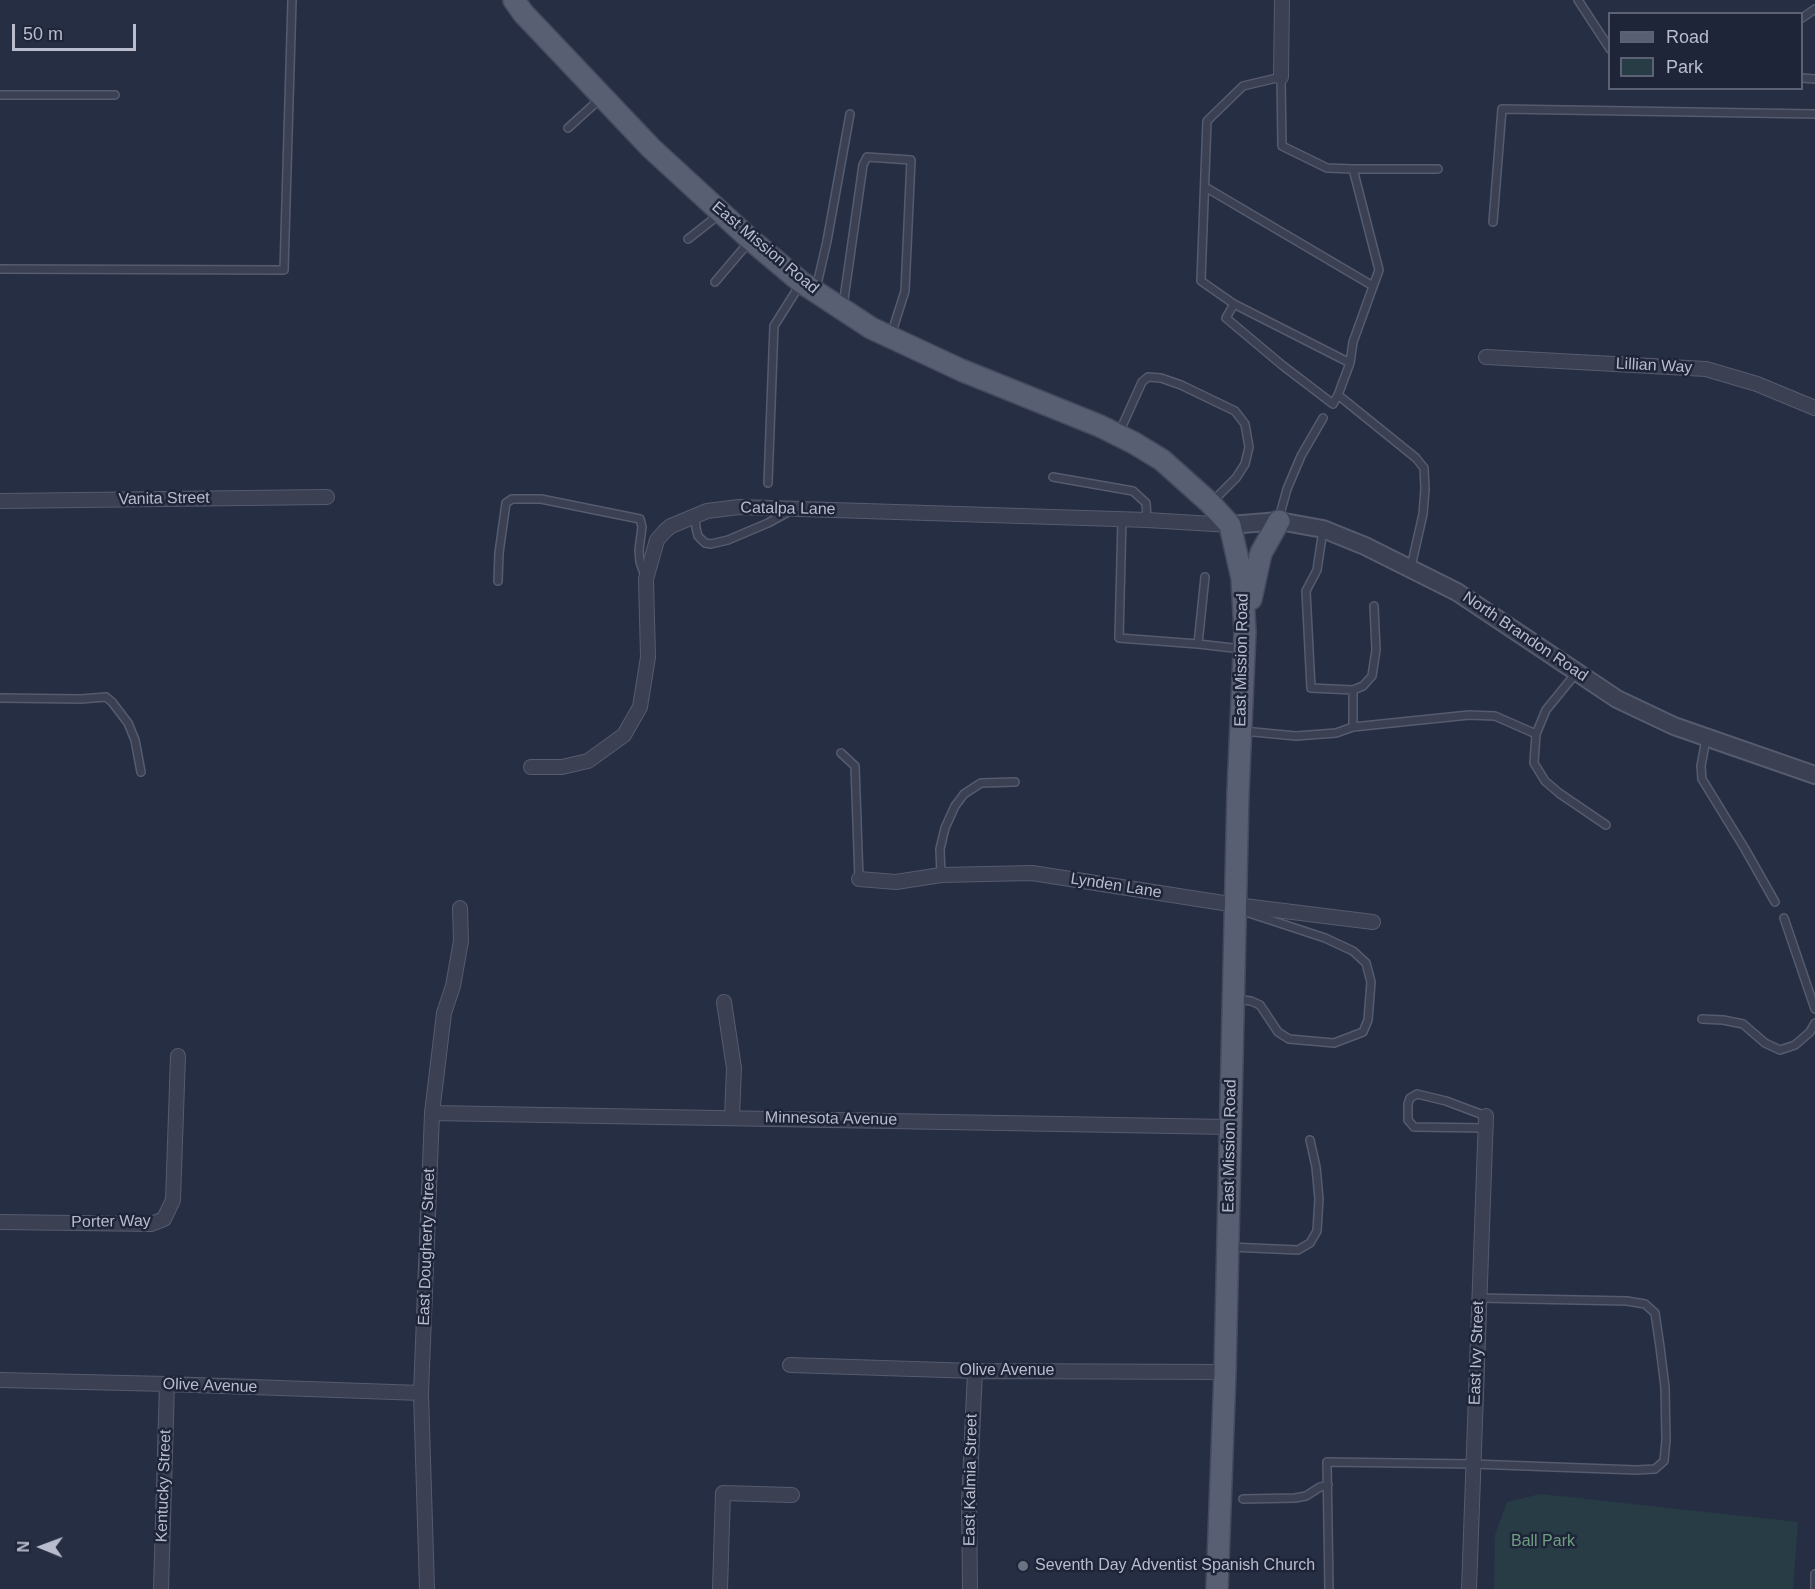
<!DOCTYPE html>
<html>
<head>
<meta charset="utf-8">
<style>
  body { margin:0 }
  #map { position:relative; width:1815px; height:1589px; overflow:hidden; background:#262e44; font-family:Arial,sans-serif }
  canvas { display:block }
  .legend { position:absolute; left:1608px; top:12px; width:195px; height:78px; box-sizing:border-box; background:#1f2539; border:2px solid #5c6174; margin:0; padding:8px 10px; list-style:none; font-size:18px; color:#b8bccd }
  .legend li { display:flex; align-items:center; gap:12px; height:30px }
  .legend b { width:30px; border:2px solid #5c6174 }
  .north { position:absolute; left:12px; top:1517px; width:60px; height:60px; -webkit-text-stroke:4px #1f2539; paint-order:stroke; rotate:271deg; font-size:16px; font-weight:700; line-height:24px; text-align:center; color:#b8bccd }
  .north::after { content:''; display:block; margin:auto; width:21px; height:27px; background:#b8bccd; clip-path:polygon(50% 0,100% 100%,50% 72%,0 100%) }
  .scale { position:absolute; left:12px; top:24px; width:124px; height:27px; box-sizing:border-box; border:3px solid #b8bccd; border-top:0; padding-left:8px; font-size:18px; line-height:21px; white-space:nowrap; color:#b8bccd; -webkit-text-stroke:4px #1f2539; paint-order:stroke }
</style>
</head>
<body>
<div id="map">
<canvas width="1815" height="1589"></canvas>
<ul class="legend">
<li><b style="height:8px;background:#595f73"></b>Road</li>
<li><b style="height:16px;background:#283c45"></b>Park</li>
</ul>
<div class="north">N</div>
<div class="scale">50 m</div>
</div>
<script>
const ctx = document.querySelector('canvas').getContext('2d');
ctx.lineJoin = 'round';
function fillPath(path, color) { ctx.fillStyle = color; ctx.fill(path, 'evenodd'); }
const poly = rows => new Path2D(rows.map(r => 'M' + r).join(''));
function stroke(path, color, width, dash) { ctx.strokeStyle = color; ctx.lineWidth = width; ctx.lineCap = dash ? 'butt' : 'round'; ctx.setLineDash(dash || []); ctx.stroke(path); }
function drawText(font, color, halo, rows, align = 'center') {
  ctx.font = font + ' Arial,sans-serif'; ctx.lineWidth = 5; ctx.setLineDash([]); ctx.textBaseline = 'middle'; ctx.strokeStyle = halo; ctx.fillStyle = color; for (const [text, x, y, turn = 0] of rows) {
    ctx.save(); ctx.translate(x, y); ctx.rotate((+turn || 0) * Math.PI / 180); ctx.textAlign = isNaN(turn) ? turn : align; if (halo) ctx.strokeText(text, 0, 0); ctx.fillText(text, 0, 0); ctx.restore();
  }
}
fillPath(poly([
  [1540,1494,1798,1522,1793,1589,1494,1589,1495,1535,1507,1502]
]), '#283c45');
const service = poly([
  [1578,0,1610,49],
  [1802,18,1815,9],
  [1281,77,1282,146,1327,168,1353,169,1379,270,1353,342,1350,363,1338,395,1333,404,1282,365,1226,318,1234,304,1201,281,1207,121,1243,86,1281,77],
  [1802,78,1815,79],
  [0,95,115,95],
  [568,128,601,98],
  [1353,169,1438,169],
  [1205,187,1373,286],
  [1493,222,1502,109,1815,114],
  [688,239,720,214],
  [0,269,284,270,292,0],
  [715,282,749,242],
  [816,289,827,241,850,114],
  [1234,304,1350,363],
  [843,306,863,165,867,157,911,160,905,291,891,335],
  [1338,395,1416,458,1424,468,1425,489,1423,514,1411,567],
  [1119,433,1142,382,1148,377,1161,378,1181,385,1235,411,1245,424,1249,447,1245,464,1236,478,1212,502],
  [1053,477,1133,491,1146,503,1147,520],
  [768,483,774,326,801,283],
  [695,516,696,528,698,536,705,543,711,544,728,540,768,523,792,510],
  [1279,518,1287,489,1301,456,1323,418],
  [1122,519,1119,638,1198,644],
  [1205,577,1198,644,1242,649],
  [498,581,499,553,506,503,512,499,541,499,640,519,642,527,639,550,640,562,645,576],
  [1577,672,1546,710,1536,734,1534,763,1545,781,1559,793,1606,825],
  [1353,690,1363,686,1372,676,1376,650,1374,606],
  [0,698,81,699,106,697,112,702,128,723,135,740,141,772],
  [1353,727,1469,715,1495,716,1536,734],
  [1243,731,1296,736,1336,733,1353,727,1353,690,1311,688,1306,591,1317,570,1323,530],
  [1706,739,1701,766,1702,779,1745,849,1775,902],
  [841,753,855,766,859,879],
  [941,875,940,849,945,828,955,806,964,794,981,783,1015,782],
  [1784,918,1815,1009],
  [1236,999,1251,1001,1260,1005,1278,1032,1289,1039,1334,1043,1363,1032,1368,1020,1371,982,1366,963,1353,951,1325,938,1249,913],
  [1702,1019,1723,1020,1743,1024,1765,1043,1780,1050,1795,1045,1810,1032,1815,1023],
  [1486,1128,1414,1127,1408,1120,1408,1104,1410,1098,1417,1094,1446,1101,1486,1116],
  [1230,1247,1298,1250,1310,1243,1317,1231,1319,1199,1316,1167,1310,1140],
  [1243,1499,1295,1498,1306,1496,1320,1487,1328,1485],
  [1329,1589,1327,1462,1473,1464,1636,1470,1655,1469,1664,1461,1666,1440,1665,1387,1660,1347,1655,1313,1645,1304,1627,1301,1479,1298],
  [1815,1589,1815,1574]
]);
const minor = poly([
  [1281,77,1282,0],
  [1486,357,1706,369,1757,384,1815,408],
  [0,501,327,497],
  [531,767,562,767,588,761,624,735,640,707,648,657,646,579,657,540,665,531,671,526,707,511,739,507,1147,520,1230,525],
  [859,879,896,882,941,875,1032,873,1236,905,1373,922],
  [724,1002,734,1068,732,1117],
  [432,1113,1230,1127],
  [0,1222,151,1224,164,1219,173,1200,178,1056],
  [790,1365,975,1371,1225,1372],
  [0,1380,167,1384,421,1393],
  [161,1589,167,1384],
  [427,1589,421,1393,432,1113,444,1013,453,986,461,941,460,908],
  [720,1589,723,1493,792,1495],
  [970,1589,969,1502,975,1371],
  [1469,1589,1486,1116]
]);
const tertiary = poly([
  [1230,525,1279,521,1323,529,1365,546,1457,592,1617,699,1674,726,1815,775]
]);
const primary = poly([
  [514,0,523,13,651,148,751,240,801,282,871,328,961,370,1100,426,1134,443,1162,460,1210,503,1230,525,1242,578,1245,632,1238,792,1225,1372,1217,1589],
  [1251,599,1261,553,1279,521]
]);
stroke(service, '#565b6e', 10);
stroke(minor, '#565b6e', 16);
stroke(tertiary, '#565b6e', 20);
stroke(primary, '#44495d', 24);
stroke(service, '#3b4053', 7);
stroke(minor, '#3b4053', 14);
stroke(tertiary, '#3b4053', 16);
stroke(primary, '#595f73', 21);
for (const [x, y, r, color] of [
  [1023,1566,6,"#6b7280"]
]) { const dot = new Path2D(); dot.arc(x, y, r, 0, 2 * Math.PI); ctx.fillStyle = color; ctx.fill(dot); stroke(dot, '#1f2539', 2); }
drawText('16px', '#b8bccd', '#1f2539', [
  ["East Mission Road",765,248,40],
  ["Lillian Way",1654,366,3],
  ["Vanita Street",164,499,-1],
  ["Catalpa Lane",788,509,1],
  ["North Brandon Road",1525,637,34],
  ["East Mission Road",1242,660,-89],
  ["Lynden Lane",1116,886,9],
  ["Minnesota Avenue",831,1119,1],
  ["East Mission Road",1230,1146,-89],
  ["Porter Way",111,1222,-1],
  ["East Dougherty Street",427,1247,-88],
  ["East Ivy Street",1477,1353,-88],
  ["Olive Avenue",1007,1371],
  ["Olive Avenue",210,1386,2],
  ["East Kalmia Street",971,1480,-89],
  ["Kentucky Street",164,1486,-88]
]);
drawText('16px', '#6e9f82', '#1f2539', [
  ["Ball Park",1543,1542]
]);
drawText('16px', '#b8bccd', '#1f2539', [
  ["Seventh Day Adventist Spanish Church",1035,1566]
], 'left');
</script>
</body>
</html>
